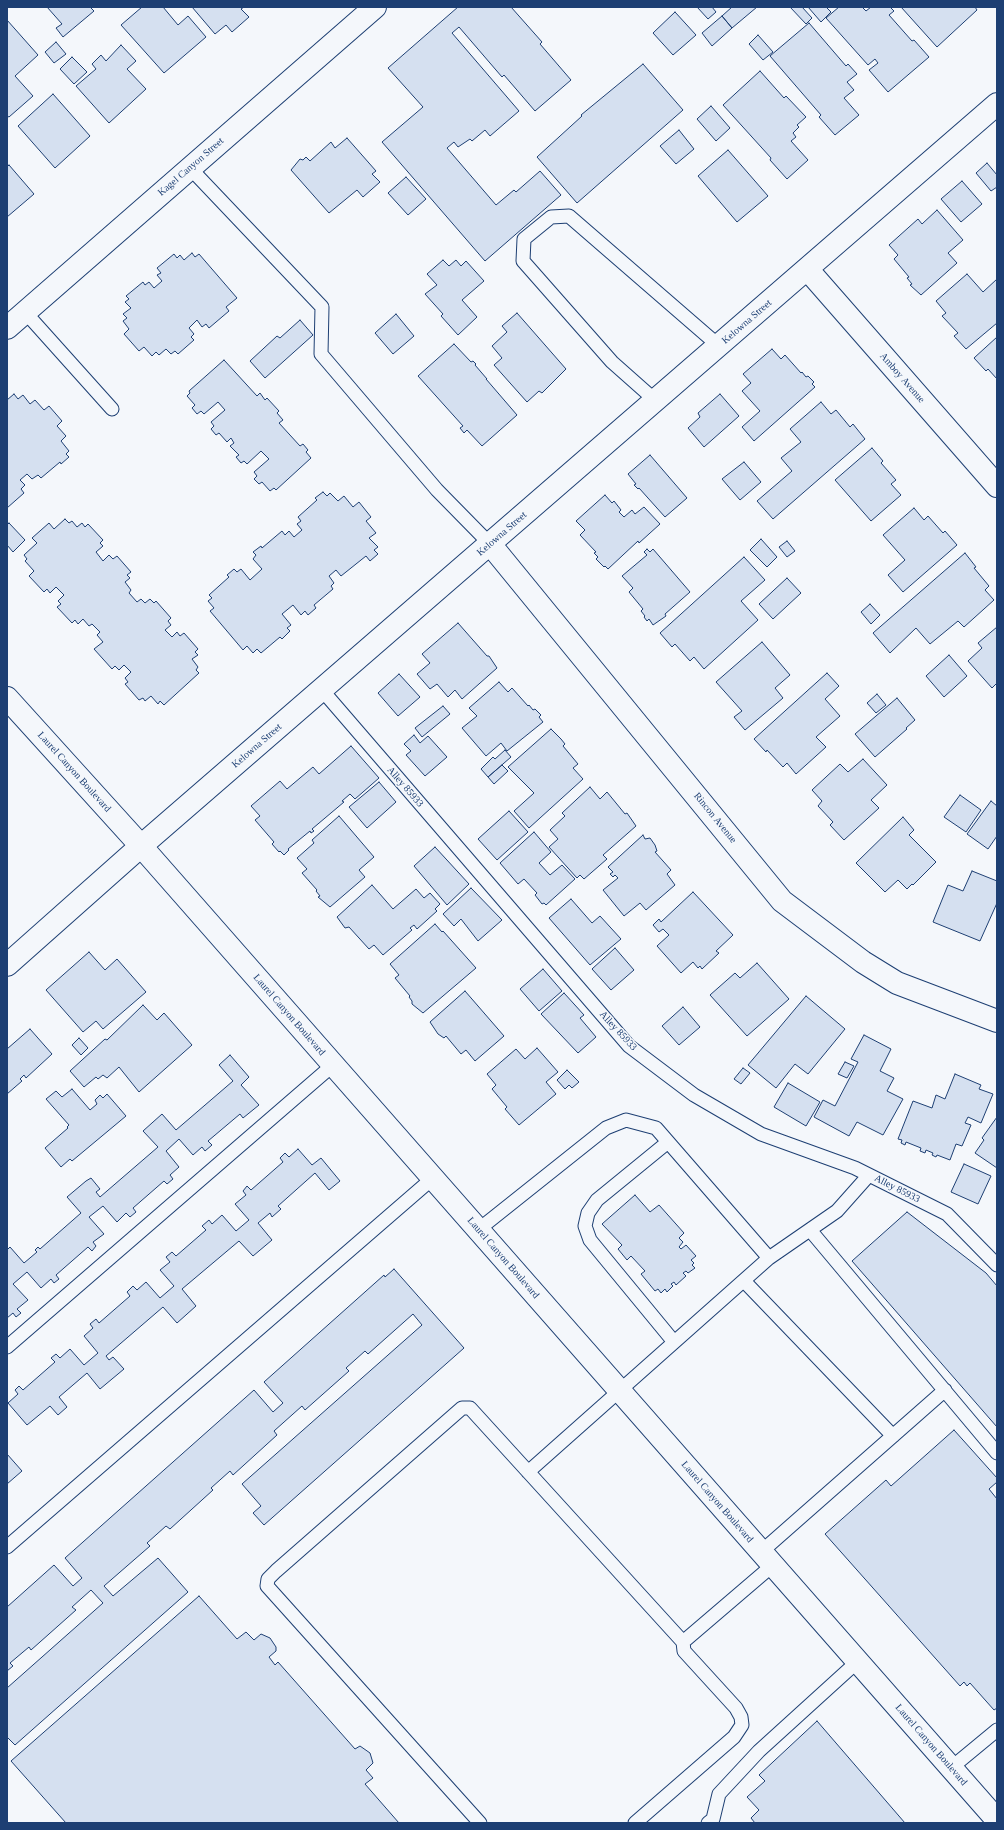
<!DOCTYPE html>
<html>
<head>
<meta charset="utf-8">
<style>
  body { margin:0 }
  #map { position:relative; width:1004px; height:1830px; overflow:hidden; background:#f4f7fb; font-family:"Times New Roman",serif }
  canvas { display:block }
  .frame { position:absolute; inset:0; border:8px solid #1d3f73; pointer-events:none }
</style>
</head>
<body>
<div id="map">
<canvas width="1004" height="1830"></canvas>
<div class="frame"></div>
</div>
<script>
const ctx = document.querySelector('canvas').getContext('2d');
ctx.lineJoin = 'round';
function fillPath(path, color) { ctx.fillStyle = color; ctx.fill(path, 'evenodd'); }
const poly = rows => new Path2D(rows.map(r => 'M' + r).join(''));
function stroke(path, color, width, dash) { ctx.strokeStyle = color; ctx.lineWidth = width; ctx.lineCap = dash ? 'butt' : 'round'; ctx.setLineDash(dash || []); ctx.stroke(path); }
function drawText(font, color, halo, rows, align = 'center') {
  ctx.font = font + ' "Times New Roman",serif'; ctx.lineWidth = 3; ctx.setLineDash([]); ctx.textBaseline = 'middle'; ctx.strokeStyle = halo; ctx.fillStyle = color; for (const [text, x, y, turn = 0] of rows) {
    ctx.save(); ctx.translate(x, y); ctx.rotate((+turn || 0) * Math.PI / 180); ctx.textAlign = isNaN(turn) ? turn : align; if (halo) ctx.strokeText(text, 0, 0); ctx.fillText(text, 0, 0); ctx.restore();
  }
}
const building = poly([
  [47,7,90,7,94,11,63,37,56,28,62,24,47,7],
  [142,7,163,7,178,25,188,16,206,37,164,73,121,25,142,7],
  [192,7,244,7,241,9,249,17,232,32,226,25,215,34,192,7],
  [458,7,511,7,542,42,540,44,571,80,535,111,504,75,502,77,459,27,452,33,519,111,490,136,485,130,472,141,470,139,458,147,454,142,447,148,496,205,514,190,516,192,540,171,561,195,485,261,382,142,423,107,388,68,458,7],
  [697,7,712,7,716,12,708,19,697,7],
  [732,7,757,7,732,28,722,16,732,7],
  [790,7,802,7,812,18,806,24,790,7],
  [808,7,826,7,831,12,821,22,808,7],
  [839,7,862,7,866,11,871,7,890,7,894,11,889,15,912,41,914,40,929,57,888,92,869,70,878,63,875,59,868,65,826,18,839,7],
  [901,7,975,7,977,10,937,47,901,7],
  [675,12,696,35,673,55,653,33,675,12],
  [722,16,732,28,712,46,702,33,722,16],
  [7,20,38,55,15,76,33,96,9,117,7,116,7,20],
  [809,23,846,66,848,64,857,74,847,82,854,90,844,98,859,115,835,135,819,117,821,115,770,56,809,23],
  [758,35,773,52,763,60,749,44,758,35],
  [56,42,66,54,54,63,45,52,56,42],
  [121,45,136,61,127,69,146,89,109,123,76,86,96,69,92,64,101,55,106,61,121,45],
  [72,57,87,72,74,84,60,69,72,57],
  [643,64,683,110,577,203,537,157,582,116,581,115,643,64],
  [760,71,784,98,786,96,806,117,797,125,799,127,793,133,796,137,791,141,808,160,787,179,770,160,771,158,723,105,760,71],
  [53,94,90,136,55,168,18,126,53,94],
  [711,106,730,128,716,141,697,119,711,106],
  [679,130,694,149,676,164,660,146,679,130],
  [347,138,376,171,372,174,380,182,363,197,357,190,329,213,291,170,300,159,303,160,306,157,310,161,331,142,335,148,347,138],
  [728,150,768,196,737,222,698,176,728,150],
  [987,163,997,175,997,187,991,191,976,173,987,163],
  [9,165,34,194,7,217,7,167,9,165],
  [406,177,426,199,408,215,388,193,406,177],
  [962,181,982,204,961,222,941,199,962,181],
  [937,210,963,240,948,253,957,263,921,295,910,285,912,284,907,278,909,277,894,259,898,255,889,245,918,219,922,224,937,210],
  [192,253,195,257,199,254,237,298,226,307,229,311,209,328,206,324,202,327,197,320,189,328,194,334,191,337,194,340,178,354,175,351,171,354,166,349,159,355,156,352,152,356,144,347,139,351,124,334,129,329,123,321,127,318,123,314,131,308,125,302,129,299,126,296,143,282,145,285,149,282,154,288,162,281,157,275,161,273,157,268,174,254,177,258,180,255,184,260,192,253],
  [443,260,449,266,456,260,461,266,466,261,484,281,462,300,477,317,458,335,441,316,443,314,425,294,437,285,427,274,443,260],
  [967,274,983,292,997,279,997,323,966,349,954,336,958,333,942,316,946,313,936,301,967,274],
  [517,313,566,369,542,393,539,391,527,402,494,365,502,358,492,346,507,332,502,326,517,313],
  [396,314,414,336,393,354,375,333,396,314],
  [300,320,313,335,265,378,250,361,277,336,280,338,300,320],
  [997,337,997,379,988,369,986,371,974,358,997,337],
  [454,344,471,362,473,361,476,364,475,365,487,379,486,379,517,415,482,446,467,430,464,433,460,428,463,426,418,376,454,344],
  [772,349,781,359,785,355,801,373,802,372,806,377,808,376,814,382,812,384,815,387,754,441,742,427,760,411,742,391,751,383,743,374,772,349],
  [224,360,257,396,260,393,265,400,267,398,279,411,277,413,283,420,279,423,300,446,303,444,308,450,306,452,311,458,276,490,274,488,270,491,262,482,259,484,254,479,257,476,254,472,269,459,261,451,247,464,244,461,241,463,236,457,239,455,230,446,234,443,231,438,227,442,219,433,216,435,211,429,214,426,211,422,225,410,218,402,204,414,201,411,197,414,192,408,195,405,187,396,190,393,189,391,224,360],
  [14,394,18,399,23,395,30,404,35,400,44,410,49,406,62,421,57,426,66,436,61,441,69,451,66,454,69,457,61,464,60,462,41,478,38,475,32,479,27,474,20,480,25,485,21,489,24,493,7,508,7,400,14,394],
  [720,394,739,416,704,447,688,428,700,417,698,413,720,394],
  [821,402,831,414,836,410,850,427,853,424,865,439,773,519,757,501,792,471,781,458,801,442,790,429,821,402],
  [872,448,883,461,881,463,896,480,891,484,901,495,871,521,835,480,872,448],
  [650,455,687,498,665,517,639,488,638,489,634,485,636,484,628,474,650,455],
  [744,462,761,482,740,500,722,479,744,462],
  [323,492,327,496,330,493,338,501,344,496,353,507,359,502,371,517,366,521,376,533,369,538,378,547,374,550,378,554,370,561,366,556,341,576,336,570,329,576,334,583,331,586,333,589,314,605,316,608,308,615,305,611,301,615,293,605,282,614,291,625,287,628,290,631,282,639,280,637,261,653,257,649,253,653,247,646,243,650,210,611,214,608,208,601,212,598,209,595,229,577,227,575,234,569,237,572,241,569,250,580,262,569,253,559,256,555,253,552,261,546,262,548,282,531,285,535,289,531,294,537,302,530,297,524,301,521,298,517,317,500,315,498,323,492],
  [605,495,612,503,614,501,621,510,619,512,624,517,632,510,635,514,644,507,660,524,639,543,638,541,608,569,605,566,604,567,596,559,598,557,594,553,596,552,580,535,585,530,576,521,605,495],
  [914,508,924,520,928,516,943,533,945,531,957,545,903,592,888,575,905,560,883,535,914,508],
  [65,519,69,523,72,521,77,527,82,523,85,527,88,524,103,540,100,543,103,546,96,552,103,561,109,555,113,559,117,556,131,572,127,575,130,578,125,582,131,590,129,593,137,602,141,599,145,603,150,599,154,603,156,601,171,618,168,621,171,625,165,630,172,637,177,632,180,636,184,633,198,649,195,652,198,655,192,659,198,667,196,670,199,673,164,705,160,701,158,704,151,696,145,701,143,698,139,700,125,684,128,682,125,678,131,672,124,665,119,670,115,666,112,669,94,649,103,642,97,635,100,632,92,624,89,626,83,619,78,624,75,620,72,623,57,607,61,604,58,601,64,595,56,587,50,593,47,589,44,592,29,576,34,571,25,561,27,559,24,555,37,543,32,538,49,523,54,529,65,519],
  [9,523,25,540,13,552,7,545,7,525,9,523],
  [761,539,777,557,767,567,750,550,761,539],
  [787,541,795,551,787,557,779,547,787,541],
  [647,549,650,552,653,549,690,592,665,614,666,616,653,625,649,619,647,621,644,617,645,616,641,611,643,609,629,592,633,588,622,576,647,555,644,552,647,549],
  [965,553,976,567,974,568,989,586,985,590,994,600,964,627,958,621,930,644,916,628,890,653,873,633,965,553],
  [744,557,765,580,741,601,758,620,704,669,694,657,690,661,675,644,672,647,660,633,744,557],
  [787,578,801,593,773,619,759,604,787,578],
  [870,604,880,615,871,624,861,612,870,604],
  [458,623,487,656,489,656,497,668,462,699,455,690,448,697,437,684,430,689,417,674,430,663,422,654,458,623],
  [997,627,997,683,992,688,968,661,982,648,978,643,997,627],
  [762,642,790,675,775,688,783,698,745,730,734,717,742,711,716,682,762,642],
  [949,655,967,676,944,697,926,676,949,655],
  [827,673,839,686,825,699,840,716,816,737,826,747,796,774,787,763,783,767,767,750,766,752,754,739,827,673],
  [399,674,420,697,398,716,378,693,399,674],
  [499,682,508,692,512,688,528,706,529,705,533,710,535,709,541,715,539,717,543,722,507,751,501,743,486,756,462,728,477,716,469,708,499,682],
  [877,694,886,705,876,713,867,703,877,694],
  [897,698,915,720,906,728,907,729,875,757,855,734,897,698],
  [443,706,450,714,422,737,415,728,443,706],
  [551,729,561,739,565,744,563,746,578,764,573,768,583,779,529,828,514,811,534,793,508,767,551,729],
  [414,735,420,743,428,736,447,757,425,776,406,755,411,751,404,744,414,735],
  [351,746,379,778,355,799,350,794,342,801,344,802,312,829,314,831,311,833,310,831,288,849,289,850,284,855,280,851,279,852,272,844,274,842,255,820,260,816,251,806,280,781,287,789,313,767,319,774,351,746],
  [505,750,511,757,488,777,481,769,493,757,495,759,505,750],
  [863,759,887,785,871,800,879,808,844,840,830,825,833,822,818,806,822,801,812,790,840,764,848,772,863,759],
  [502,765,508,771,494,784,488,777,502,765],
  [379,782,396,802,367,828,349,807,379,782],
  [590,787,600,799,607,792,625,814,627,813,636,826,603,855,607,859,584,879,580,875,577,878,549,847,558,839,550,830,565,816,562,813,590,787],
  [960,795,981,810,966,832,944,817,960,795],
  [991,801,997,806,997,836,988,849,967,834,991,801],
  [509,811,528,832,497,860,478,839,509,811],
  [339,816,374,857,359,870,365,877,330,907,318,897,320,896,316,891,317,890,302,873,307,869,297,858,314,843,312,840,339,816],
  [903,817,914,830,909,835,936,862,913,885,912,884,907,889,898,880,885,892,856,863,903,817],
  [534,832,551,852,539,863,550,875,562,865,575,879,546,905,544,903,542,904,535,895,537,893,524,879,518,884,500,863,534,832],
  [643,835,645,839,650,838,655,845,657,851,655,852,671,870,667,874,675,885,646,910,640,903,624,916,603,890,618,878,615,875,613,877,610,874,613,872,608,867,643,835],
  [435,847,469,884,447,905,414,866,435,847],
  [972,871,997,881,997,903,980,941,933,922,948,885,963,891,972,871],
  [372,885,393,909,416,889,424,898,430,893,440,904,435,909,437,911,417,929,414,925,410,928,412,930,383,955,374,945,369,949,349,927,345,928,337,917,372,885],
  [471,888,502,920,478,941,461,919,454,926,443,914,471,888],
  [693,892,733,935,716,951,719,953,702,969,700,966,698,968,693,962,681,973,657,946,669,935,663,929,659,932,653,925,659,919,661,922,693,892],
  [571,899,592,923,600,916,621,939,590,965,549,918,571,899],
  [435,924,442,932,443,931,476,968,423,1013,412,1004,412,1001,409,997,410,996,395,978,399,975,390,964,435,924],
  [615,948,634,970,611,990,592,969,615,948],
  [89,952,105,970,117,959,146,992,103,1029,96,1021,83,1032,46,990,89,952],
  [757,963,789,999,747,1036,710,995,735,973,740,978,757,963],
  [543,969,562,991,539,1011,520,989,543,969],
  [465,991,504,1036,475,1061,466,1050,461,1054,446,1036,444,1038,438,1034,430,1022,465,991],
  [564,993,584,1015,580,1018,596,1037,578,1053,541,1014,564,993],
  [806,996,845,1029,808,1074,795,1064,776,1088,748,1065,806,996],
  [143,1005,157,1020,164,1013,192,1045,139,1092,119,1067,107,1078,103,1075,98,1079,96,1077,84,1087,70,1071,105,1039,107,1040,143,1005],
  [683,1007,700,1027,679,1045,662,1026,683,1007],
  [30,1029,52,1054,26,1078,24,1075,20,1079,22,1081,7,1094,7,1049,30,1029],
  [864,1035,891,1049,880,1071,894,1078,887,1091,903,1099,883,1135,857,1122,849,1136,814,1117,823,1100,835,1106,858,1062,851,1059,864,1035],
  [79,1038,88,1048,81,1055,72,1045,79,1038],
  [537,1048,558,1072,546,1082,556,1094,519,1125,505,1109,507,1107,492,1089,496,1085,487,1074,516,1049,525,1059,537,1048],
  [230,1055,249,1077,241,1085,259,1105,243,1118,240,1114,208,1141,212,1145,205,1151,202,1147,193,1155,179,1139,166,1151,179,1167,170,1175,173,1179,167,1184,164,1181,133,1208,136,1212,130,1217,126,1213,117,1222,103,1206,89,1217,104,1234,93,1242,96,1246,92,1251,88,1247,56,1275,59,1279,54,1283,51,1279,41,1288,27,1272,13,1284,28,1300,17,1309,21,1313,16,1317,13,1313,7,1318,7,1250,10,1247,24,1263,37,1252,35,1250,38,1247,40,1249,81,1213,67,1197,86,1181,91,1178,100,1189,96,1192,100,1197,158,1147,143,1131,162,1114,176,1130,233,1081,219,1065,230,1055],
  [845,1062,854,1066,847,1078,838,1074,845,1062],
  [743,1068,750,1073,741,1084,734,1079,743,1068],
  [567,1070,579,1082,572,1088,569,1085,565,1089,557,1080,567,1070],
  [955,1074,981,1085,979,1089,993,1094,981,1123,968,1117,965,1123,971,1125,962,1146,956,1144,950,1160,937,1155,936,1157,932,1155,933,1153,926,1150,925,1153,920,1151,921,1148,906,1142,905,1145,901,1143,902,1140,898,1139,913,1101,932,1108,936,1095,945,1099,955,1074],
  [788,1083,820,1102,806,1126,774,1107,788,1083],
  [72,1089,90,1110,97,1104,95,1100,100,1095,103,1098,107,1094,126,1116,72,1161,70,1159,61,1167,45,1148,68,1128,67,1127,69,1125,46,1099,56,1091,62,1097,72,1089],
  [997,1117,997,1168,975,1153,984,1140,982,1138,997,1117],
  [298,1149,312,1165,321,1158,340,1181,329,1190,315,1173,278,1206,281,1209,272,1217,270,1213,258,1223,272,1240,253,1256,239,1241,182,1289,196,1306,177,1323,163,1307,106,1356,109,1360,113,1357,124,1369,100,1389,87,1373,59,1397,67,1407,58,1415,50,1406,27,1425,8,1403,18,1394,15,1390,19,1386,23,1390,55,1362,51,1358,56,1354,60,1358,70,1349,84,1365,98,1353,84,1336,93,1328,90,1324,96,1319,99,1323,130,1296,127,1292,133,1286,137,1290,146,1282,160,1298,174,1286,160,1270,170,1262,166,1257,172,1252,176,1256,206,1230,202,1226,209,1220,212,1224,222,1215,236,1231,249,1220,235,1204,246,1195,243,1191,247,1186,251,1190,283,1162,280,1158,285,1153,289,1157,298,1149],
  [964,1164,991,1176,978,1204,951,1192,964,1164],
  [635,1195,650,1212,659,1205,684,1233,679,1238,683,1242,679,1247,681,1249,686,1245,696,1256,691,1260,694,1263,692,1265,695,1268,688,1273,686,1271,683,1273,686,1276,676,1285,674,1282,671,1284,673,1286,667,1292,665,1289,661,1293,658,1289,655,1291,641,1274,645,1271,631,1256,627,1260,618,1249,622,1245,602,1224,635,1195],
  [907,1212,986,1273,997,1286,997,1427,852,1261,907,1212],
  [394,1269,464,1348,264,1525,253,1513,261,1506,242,1484,422,1325,413,1314,368,1354,365,1351,346,1368,349,1371,305,1410,302,1406,274,1431,277,1435,233,1475,230,1471,211,1488,213,1490,170,1529,166,1526,147,1543,150,1546,104,1586,113,1596,158,1558,188,1592,15,1745,7,1737,7,1688,103,1603,91,1590,72,1607,76,1610,31,1650,29,1647,10,1663,13,1666,7,1671,7,1607,54,1565,73,1586,82,1578,65,1558,254,1390,273,1412,283,1403,264,1382,384,1275,385,1277,394,1269],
  [954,1430,997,1478,997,1482,989,1489,997,1499,997,1708,994,1710,970,1683,967,1686,964,1682,960,1686,825,1534,886,1480,891,1486,954,1430],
  [7,1454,22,1471,7,1484,7,1454],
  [199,1596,237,1639,246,1632,254,1640,261,1634,270,1638,276,1647,276,1651,269,1657,275,1665,278,1662,355,1749,360,1746,370,1753,373,1763,366,1770,373,1778,365,1784,399,1823,66,1823,11,1761,199,1596],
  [817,1721,905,1823,755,1823,751,1818,759,1810,747,1797,765,1781,759,1775,817,1721]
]);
fillPath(building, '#d5e0f0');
stroke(building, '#1d3f73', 1);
const service = poly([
  [190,168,322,307,321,354,437,490,490,544],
  [25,312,112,409],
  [656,401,612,362,523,261,524,239,551,217,569,216,719,346],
  [322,690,629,1046,694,1095,761,1134,855,1168,947,1214,997,1265],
  [668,1142,597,1200,588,1213,585,1226,590,1240,674,1342],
  [478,1230,606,1128,626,1120,656,1128,769,1258,528,1472],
  [810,1230,997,1453],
  [769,1258,837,1211,869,1175],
  [744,1281,893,1436],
  [7,1347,333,1065],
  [7,1547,433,1178],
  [761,1552,945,1390],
  [683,1642,773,1565],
  [951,1768,997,1730],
  [480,1823,267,1586,268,1579,276,1571,462,1408,470,1408,683,1642,684,1651,736,1708,741,1717,742,1725,734,1737,635,1823],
  [708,1823,713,1819,719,1794,759,1751,857,1662]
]);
const minor = poly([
  [808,270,997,486],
  [7,328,375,7],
  [490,544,782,901,863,962,897,983,997,1021],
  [7,965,141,846,997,104]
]);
const primary = poly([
  [7,698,141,846,997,1820]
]);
stroke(service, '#1d3f73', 15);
stroke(minor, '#1d3f73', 24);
stroke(primary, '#1d3f73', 24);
stroke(service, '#f4f7fb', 13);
stroke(minor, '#f4f7fb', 22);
stroke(primary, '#f4f7fb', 22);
drawText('10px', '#1d3f73', '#f4f7fb', [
  ["Kagel Canyon Street",191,167,-41],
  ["Kelowna Street",747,322,-41],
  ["Amboy Avenue",902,378,49],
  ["Kelowna Street",502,534,-41],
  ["Kelowna Street",257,746,-41],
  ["Laurel Canyon Boulevard",74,772,48],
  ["Alley 85933",405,787,49],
  ["Rincon Avenue",715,818,51],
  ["Laurel Canyon Boulevard",289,1015,49],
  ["Alley 85933",618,1031,47],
  ["Alley 85933",897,1189,27],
  ["Laurel Canyon Boulevard",503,1258,49],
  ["Laurel Canyon Boulevard",717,1502,49],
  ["Laurel Canyon Boulevard",931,1745,49]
]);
</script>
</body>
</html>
